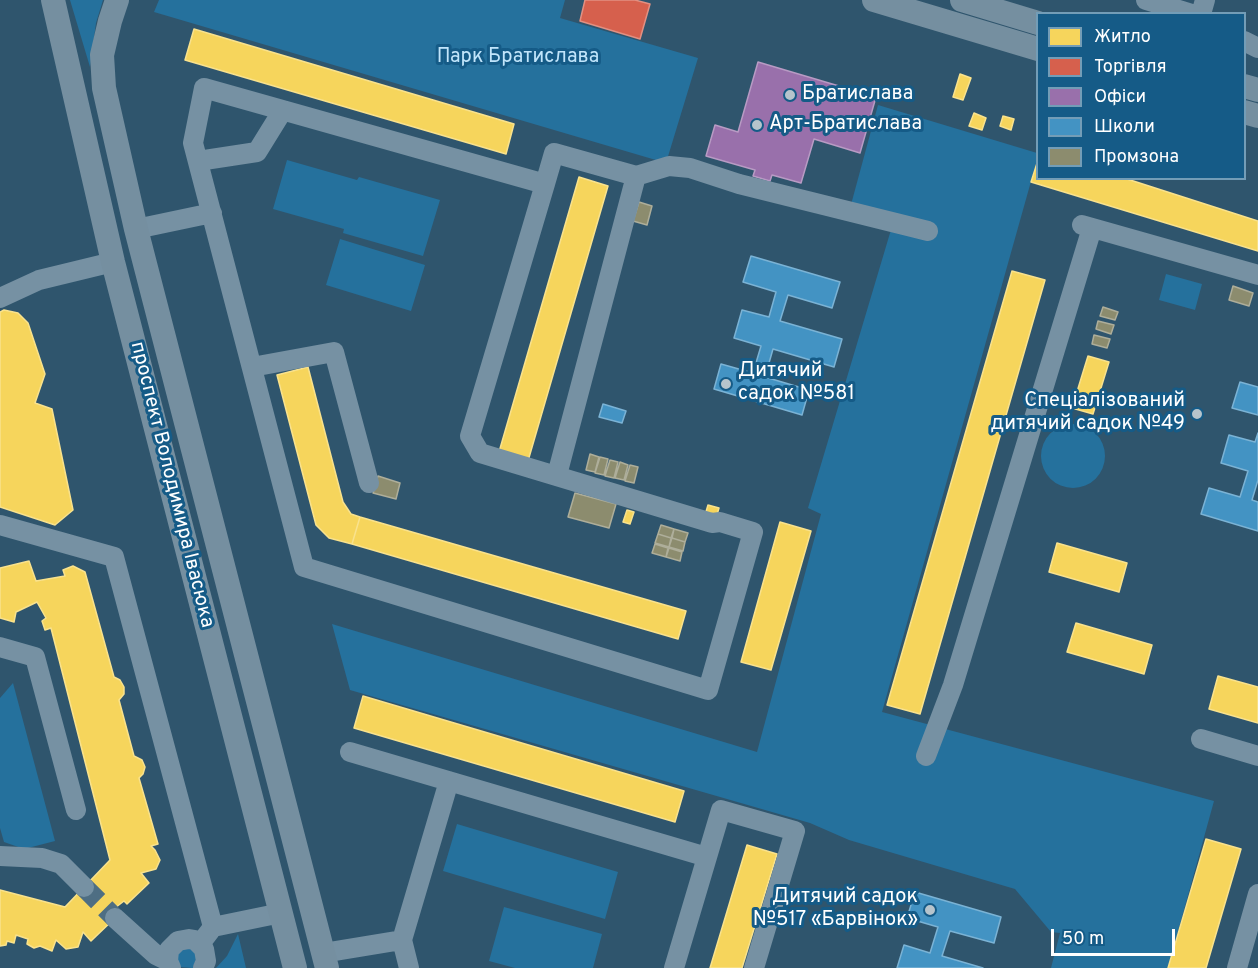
<!DOCTYPE html>
<html>
<head>
<meta charset="utf-8">
<style>
  body { margin:0 }
  #map { position:relative; width:1258px; height:968px; overflow:hidden; background:#2f556d; font-family:Overpass,sans-serif }
  canvas { display:block }
  .legend { position:absolute; left:1036px; top:12px; width:210px; height:168px; box-sizing:border-box; background:#155b87; border:2px solid #739db7; margin:0; padding:8px 10px; list-style:none; font-size:18px; color:#fff }
  .legend li { display:flex; align-items:center; gap:12px; height:30px }
  .legend b { width:30px; border:2px solid #739db7 }
  .scale { position:absolute; left:1051px; top:929px; width:124px; height:27px; box-sizing:border-box; border:3px solid #fff; border-top:0; padding-left:8px; font-size:18px; line-height:21px; white-space:nowrap; color:#fff; -webkit-text-stroke:4px #155b87; paint-order:stroke }
</style>
</head>
<body>
<div id="map">
<canvas width="1258" height="968"></canvas>
<ul class="legend">
<li><b style="height:16px;background:#f6d55c"></b>Житло</li>
<li><b style="height:16px;background:#d6604d"></b>Торгівля</li>
<li><b style="height:16px;background:#9970ab"></b>Офіси</li>
<li><b style="height:16px;background:#4393c3"></b>Школи</li>
<li><b style="height:16px;background:#8c8c6e"></b>Промзона</li>
</ul>
<div class="scale">50 m</div>
</div>
<script>
const ctx = document.querySelector('canvas').getContext('2d');
ctx.lineJoin = 'round';
function fillPath(path, color) { ctx.fillStyle = color; ctx.fill(path, 'evenodd'); }
const poly = rows => new Path2D(rows.map(r => 'M' + r).join(''));
function stroke(path, color, width, dash) { ctx.strokeStyle = color; ctx.lineWidth = width; ctx.lineCap = dash ? 'butt' : 'round'; ctx.setLineDash(dash || []); ctx.stroke(path); }
function drawText(font, color, halo, rows, align = 'center') {
  ctx.font = font + ' Overpass,sans-serif'; ctx.lineWidth = 6; ctx.setLineDash([]); ctx.textBaseline = 'middle'; ctx.strokeStyle = halo; ctx.fillStyle = color; for (const [text, x, y, turn = 0] of rows) {
    ctx.save(); ctx.translate(x, y); ctx.rotate((+turn || 0) * Math.PI / 180); ctx.textAlign = isNaN(turn) ? turn : align; if (halo) ctx.strokeText(text, 0, 0); ctx.fillText(text, 0, 0); ctx.restore();
  }
}
fillPath(poly([
  [70,0,103,0,96,23,90,67],
  [159,0,565,0,560,18,698,58,666,163,154,12],
  [878,105,1037,153,1037,160,882,712,1214,801,1168,968,1051,968,1060,933,1051,932,1015,889,849,840,810,823,350,690,332,624,757,752,821,514,808,508,893,223,849,212],
  [287,160,357,180,359,177,440,200,423,256,343,233,344,229,273,209],
  [340,239,425,265,411,311,326,285],
  [1166,274,1202,284,1195,310,1159,300],
  '1041 456a32 32 0 1 1 64 0a32 32 0 1 1-64 0Z',
  [13,683,55,841,24,849,4,842,0,828,0,698],
  [457,824,618,872,605,919,443,871],
  [504,907,602,934,593,968,515,968,489,961],
  [238,934,246,968,216,968,227,956],
  [185,945,198,953,193,968,179,967,175,953]
]), '#25719d');
const homes = poly([
  [194,29,514,124,506,154,185,60,194,29],
  [960,74,971,78,963,100,953,97,960,74],
  [974,113,986,118,982,130,969,126,974,113],
  [1003,116,1014,119,1011,130,1000,126,1003,116],
  [1038,160,1038,178,1124,178,1258,221,1258,251,1031,182,1038,160],
  [579,177,608,186,528,461,499,452,579,177],
  [1012,271,1045,280,920,714,887,705,1012,271],
  [4,310,18,313,28,323,45,374,35,403,52,409,73,510,55,525,0,507,0,312,4,310],
  [1088,356,1109,362,1093,414,1072,408,1088,356],
  [308,367,343,502,351,514,360,517,352,544,329,538,316,525,277,375,308,367],
  [708,505,719,508,716,518,705,515,708,505],
  [627,510,634,512,630,524,623,522,627,510],
  [360,517,686,611,678,639,352,544,360,517],
  [780,522,811,531,771,670,741,662,780,522],
  [1057,543,1127,563,1119,592,1049,572,1057,543],
  [29,561,36,581,65,576,63,570,73,566,85,572,114,677,120,680,124,687,124,694,119,700,134,756,142,760,145,767,143,774,139,778,158,844,151,846,155,850,160,860,156,869,141,873,149,883,127,904,124,901,111,911,116,917,91,941,83,932,78,947,66,949,56,940,52,951,40,946,34,948,27,944,28,939,16,935,14,943,7,941,6,945,0,946,0,890,65,907,110,860,51,628,45,630,42,621,46,618,37,602,16,612,14,622,0,618,0,568,29,561],
  [1076,623,1152,645,1144,674,1067,652,1076,623],
  [1218,676,1258,687,1258,723,1209,709,1218,676],
  [363,696,684,791,675,822,354,728,363,696],
  [1206,839,1241,849,1206,968,1168,968,1206,839],
  [747,845,777,854,742,968,710,968,747,845]
]);
fillPath(homes, '#f6d55c');
stroke(homes, '#f9e28d', 1.5);
const shops = poly([
  [585,0,635,0,650,4,640,39,580,21,585,0]
]);
fillPath(shops, '#d6604d');
stroke(shops, '#e29082', 1.5);
const offices = poly([
  [758,62,876,97,860,153,814,139,801,183,772,175,770,181,753,176,755,170,706,156,715,125,738,132,758,62]
]);
fillPath(offices, '#9970ab');
stroke(offices, '#b89bc4', 1.5);
const schools = poly([
  [751,256,840,282,832,308,788,295,780,321,842,339,834,367,773,349,765,377,809,390,802,415,714,389,721,364,753,373,761,346,734,338,742,310,769,317,776,292,743,282,751,256],
  [1240,382,1258,387,1258,415,1232,408,1240,382],
  [603,404,626,411,622,423,599,417,603,404],
  [1258,433,1258,480,1252,500,1258,502,1258,531,1201,514,1209,488,1240,497,1248,471,1221,463,1229,435,1255,442,1258,433],
  [915,892,1001,917,994,943,950,931,942,956,983,968,897,968,904,945,930,953,938,927,907,918,915,892]
]);
fillPath(schools, '#4393c3');
stroke(schools, '#7bb3d5', 1.5);
const industry = poly([
  [639,202,652,206,647,225,633,221,639,202],
  [1233,286,1253,293,1249,306,1229,300,1233,286],
  [1103,307,1118,312,1115,320,1100,316,1103,307],
  [1098,321,1114,325,1111,334,1096,329,1098,321],
  [1094,335,1110,339,1107,348,1092,344,1094,335],
  [590,454,599,457,595,472,586,470,590,454],
  [600,457,608,459,604,475,595,473,600,457],
  [610,460,618,462,614,478,605,476,610,460],
  [620,462,628,465,624,480,615,478,620,462],
  [630,465,638,467,634,483,625,481,630,465],
  [378,476,400,483,396,499,373,493,378,476],
  [575,493,616,504,609,528,568,517,575,493],
  [661,525,674,529,671,538,658,534,661,525],
  [674,529,688,533,685,542,672,538,674,529],
  [658,534,671,538,669,547,655,543,658,534],
  [672,538,685,542,683,551,669,547,672,538],
  [655,544,668,548,666,557,652,553,655,544],
  [669,548,682,552,680,561,666,557,669,548]
]);
fillPath(industry, '#8c8c6e');
stroke(industry, '#aeae9a', 1.5);
stroke(poly([
  [84,887,115,918]
]), '#4e6e83', 20, [20, 10]);
stroke(poly([
  [1146,0,1192,14],
  [1201,14,1205,0],
  [1244,41,1258,48],
  [198,161,257,152,283,110],
  [545,184,204,88,193,143,304,567,708,690,753,532,720,522,712,523,480,453,470,436,504,322,545,184,554,153,636,176,669,166,690,168,739,184,928,231],
  [1082,225,1258,275],
  [136,229,212,213],
  [0,298,39,280,113,262],
  [252,367,334,352,369,483],
  [557,475,636,176],
  [0,525,114,557,213,927],
  [0,647,35,657,76,810],
  [1201,739,1258,756],
  [350,752,707,857],
  [926,756,953,685,1092,228],
  [0,856,42,858,61,864,84,887],
  [115,918,156,955,168,961],
  [200,944,213,927,281,913],
  [323,953,402,940],
  [171,968,168,961,169,950,178,941,189,939,195,940,204,949,206,961,203,968],
  [409,968,402,940,449,781],
  [674,968,721,810,795,831,754,968],
  [1237,968,1258,894]
]), '#7691a3', 20);
stroke(poly([
  [53,0,113,262,295,968],
  [117,0,110,21,102,55,104,88,136,229,327,968],
  [874,0,1038,49],
  [962,0,1038,23],
  [1244,86,1258,90],
  [1244,112,1258,116]
]), '#758fa0', 24);
for (const [x, y, r, color] of [
  [790,95,6,"#b6c4cc"],
  [757,125,6,"#b6c4cc"],
  [726,384,6,"#b6c4cc"],
  [1197,414,6,"#b6c4cc"],
  [930,910,6,"#b6c4cc"]
]) { const dot = new Path2D(); dot.arc(x, y, r, 0, 2 * Math.PI); ctx.fillStyle = color; ctx.fill(dot); stroke(dot, '#155b87', 2); }
drawText('20px', '#c1e5fb', '#155b87', [
  ["Парк Братислава",518,58]
]);
drawText('20px', '#fff', '#155b87', [
  ["Братислава",802,95],
  ["Арт-Братислава",769,125],
  ["Дитячий",738,372],
  ["садок №581",738,395],
  ["Спеціалізований",1185,402,"right"],
  ["дитячий садок №49",1185,425,"right"],
  ["Дитячий садок",918,898,"right"],
  ["№517 «Барвінок»",918,921,"right"]
], 'left');
drawText('20px', '#fff', '#155b87', [
  ["проспект Володимира Івасюка",171,485,76]
]);
</script>
</body>
</html>
